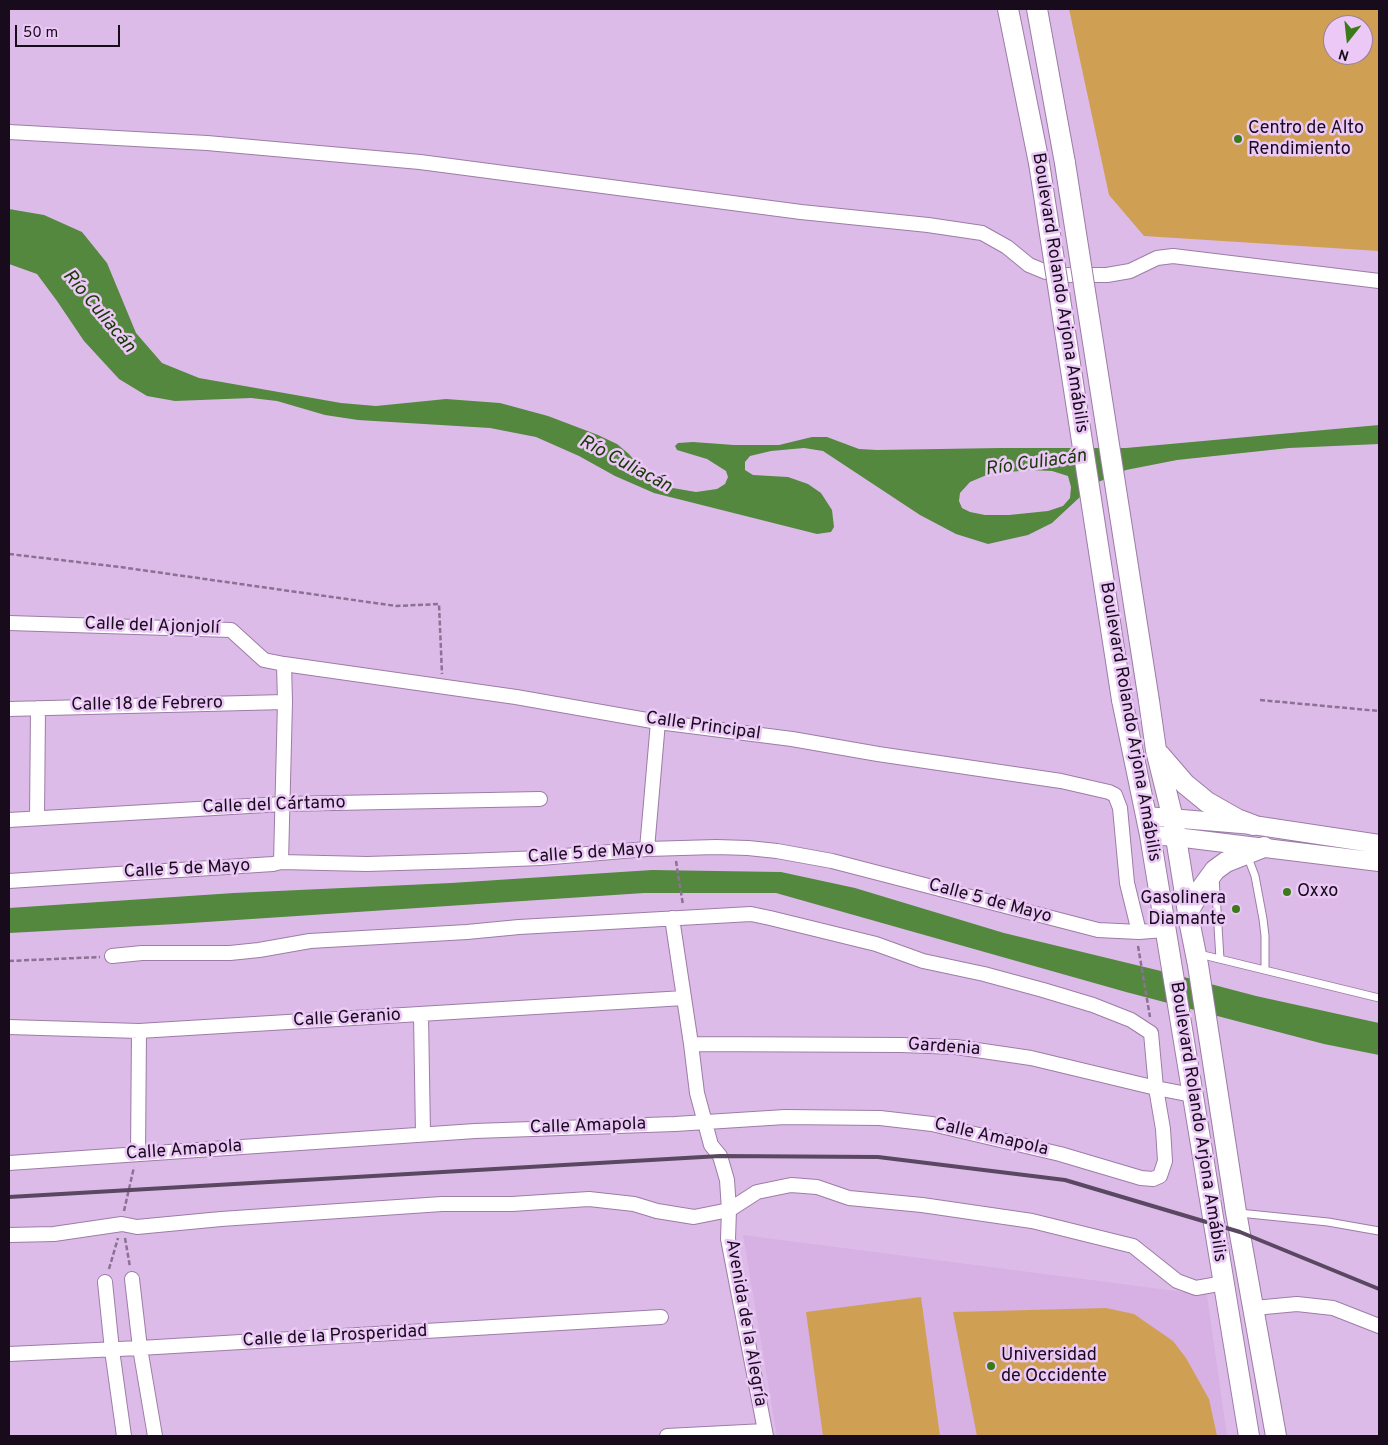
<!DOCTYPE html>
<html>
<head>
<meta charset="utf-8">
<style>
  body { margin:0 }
  #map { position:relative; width:1388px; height:1445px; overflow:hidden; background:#ddbbe9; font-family:Overpass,sans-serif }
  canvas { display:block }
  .frame { position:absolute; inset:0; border:10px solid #180c1c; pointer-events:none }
  .north { position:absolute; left:1323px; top:15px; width:50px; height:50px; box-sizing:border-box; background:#ebc8f6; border:1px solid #977d9f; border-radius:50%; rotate:196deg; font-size:14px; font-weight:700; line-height:20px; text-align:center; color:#180c1c }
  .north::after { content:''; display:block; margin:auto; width:18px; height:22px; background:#3a7a19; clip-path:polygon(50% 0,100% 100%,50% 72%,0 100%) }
  .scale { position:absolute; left:15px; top:25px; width:105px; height:22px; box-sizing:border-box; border:2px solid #180c1c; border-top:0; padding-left:6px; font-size:15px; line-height:18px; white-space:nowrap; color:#180c1c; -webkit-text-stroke:4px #ebc8f6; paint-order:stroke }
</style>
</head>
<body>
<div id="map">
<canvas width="1388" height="1445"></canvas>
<div class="frame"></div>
<div class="north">N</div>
<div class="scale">50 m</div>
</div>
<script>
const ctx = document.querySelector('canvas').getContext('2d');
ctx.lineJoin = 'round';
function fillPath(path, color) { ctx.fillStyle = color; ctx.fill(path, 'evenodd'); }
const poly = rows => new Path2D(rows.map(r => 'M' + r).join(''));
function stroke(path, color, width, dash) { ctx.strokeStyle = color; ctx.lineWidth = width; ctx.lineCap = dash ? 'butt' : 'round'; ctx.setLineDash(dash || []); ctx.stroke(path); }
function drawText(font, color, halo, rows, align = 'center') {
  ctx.font = font + ' Overpass,sans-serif'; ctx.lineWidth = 5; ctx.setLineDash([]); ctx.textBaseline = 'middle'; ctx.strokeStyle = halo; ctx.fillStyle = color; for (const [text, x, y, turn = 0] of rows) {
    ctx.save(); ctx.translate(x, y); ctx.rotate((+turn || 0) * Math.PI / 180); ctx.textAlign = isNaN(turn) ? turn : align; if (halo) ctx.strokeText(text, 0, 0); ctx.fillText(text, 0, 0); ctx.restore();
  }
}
fillPath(poly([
  [743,1235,1207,1295,1227,1436,777,1436]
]), '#d7b0e4');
fillPath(poly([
  [1069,9,1379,9,1379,251,1144,236,1109,195],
  [1333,25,1363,25,1363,55,1333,55],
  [921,1297,940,1436,823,1436,806,1312],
  [1106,1308,1134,1314,1173,1341,1186,1358,1209,1399,1217,1436,977,1436,953,1312]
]), '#cfa054');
fillPath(poly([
  [9,209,44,215,82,232,107,263,136,333,162,363,199,378,341,403,376,406,446,399,500,403,548,416,598,435,617,444,629,454,645,473,667,487,696,492,717,489,725,484,728,477,726,471,707,459,677,450,675,446,678,443,693,442,734,445,779,445,812,437,827,437,859,449,877,450,1001,448,1126,448,1379,425,1379,444,1289,448,1177,460,1126,470,1094,484,1052,523,1028,535,988,544,956,534,920,515,823,451,804,448,771,451,750,456,745,462,745,470,753,475,788,477,808,484,821,493,832,510,834,527,831,532,817,534,654,493,615,476,579,456,536,437,490,428,358,420,325,415,277,401,251,398,175,401,147,396,119,379,84,341,57,301,37,274,9,264],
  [1030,470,1052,471,1068,476,1071,487,1070,498,1063,506,1048,511,1009,515,985,515,970,512,962,508,959,501,960,493,970,482,989,474],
  [652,870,781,872,855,888,1004,933,1165,972,1256,996,1379,1023,1379,1055,1324,1044,1126,992,776,893,644,893,176,924,9,933,9,908,234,893,451,883]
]), '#53883e');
const service = poly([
  [1247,855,1255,876,1263,919,1265,936,1265,970],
  [1215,877,1220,959],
  [1199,954,1379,998],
  [1239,1213,1328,1222,1379,1231]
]);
const minor = poly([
  [9,132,207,143,420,162,801,212,928,225,982,233,1007,247,1029,265,1046,272,1060,275,1107,275,1130,271,1157,258,1173,256,1379,281],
  [9,623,231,630,264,660,284,664,516,697,658,722,792,739,878,754,1061,781,1109,792,1115,795,1120,808,1127,883,1139,932],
  [9,709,285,702],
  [37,818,38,708],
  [9,820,283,804,540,799],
  [647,849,658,722],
  [281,862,285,702,284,664],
  [9,881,273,864,281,862,367,864,465,861,541,858,647,849,716,847,748,848,777,851,832,861,1098,930,1139,932,1164,930],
  [672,918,691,1044,697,1093,711,1145,720,1156,727,1180,729,1210,728,1239,766,1436],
  [421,1015,423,1134],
  [9,1027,139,1031,684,998],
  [691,1044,901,1045,956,1047,1031,1058,1156,1088,1192,1095],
  [138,1154,139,1031],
  [9,1163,475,1131,675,1124,785,1117,880,1118,932,1124,1060,1154,1141,1178,1153,1179,1160,1176,1165,1161,1163,1129,1156,1088,1151,1033,1131,1020,1093,1005,1043,990,984,974,923,961,876,944,770,918,751,914,609,922,519,927,467,932,310,941,259,950,230,953,142,953,112,956],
  [9,1235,54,1234,122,1224,137,1227,221,1219,442,1204,512,1204,589,1199,634,1204,657,1211,694,1217,729,1210,757,1192,791,1185,817,1187,849,1198,922,1205,1032,1221,1133,1246,1177,1281,1196,1288,1224,1283],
  [132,1279,140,1348,155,1436],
  [105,1282,112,1350,124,1436],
  [1254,1308,1297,1304,1333,1308,1379,1326],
  [9,1354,140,1348,661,1317],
  [667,1436,765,1431]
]);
const tertiary = poly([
  [1146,816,1253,825,1379,844],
  [1150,835,1176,837,1379,862]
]);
const secondary = poly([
  [1008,9,1039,163],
  [1037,9,1065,163],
  [1122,700,1150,835,1249,1436],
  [1149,701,1156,750,1173,819,1190,925,1198,965,1236,1212,1276,1436],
  [1160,755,1185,784,1207,802,1237,819,1253,825],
  [1188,912,1201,889,1215,870,1226,862,1264,847]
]);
stroke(service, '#9d7ca7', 9);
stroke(minor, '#9d7ca7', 16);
stroke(tertiary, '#9d7ca7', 20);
stroke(secondary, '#9d7ca7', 22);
stroke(poly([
  [9,554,120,567,396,606,439,604,442,674],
  [1260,700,1379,711],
  [676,861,683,905],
  [1138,946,1150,1017],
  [9,961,100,957],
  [124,1211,134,1167],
  [125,1238,130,1267],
  [109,1269,118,1238]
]), '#8b7294', 2.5, [5, 2.5]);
stroke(service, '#fff', 7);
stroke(minor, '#fff', 14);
stroke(tertiary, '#fff', 18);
stroke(secondary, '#fff', 20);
stroke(poly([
  [9,1197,720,1156,878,1157,1065,1180,1240,1232,1379,1289]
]), '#5a4761', 4);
const secondaryBridge = poly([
  [1039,163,1122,700],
  [1065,163,1149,701]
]);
stroke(secondaryBridge, '#9d7ca7', 22, []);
stroke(secondaryBridge, '#fff', 20);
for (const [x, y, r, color] of [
  [1238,139,5,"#3a7a19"],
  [1287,892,5,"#3a7a19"],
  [1236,909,5,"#3a7a19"],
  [991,1366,5,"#3a7a19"]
]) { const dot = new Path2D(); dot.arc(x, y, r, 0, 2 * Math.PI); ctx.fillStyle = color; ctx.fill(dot); stroke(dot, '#ebc8f6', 2); }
drawText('18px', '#180c1c', '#ebc8f6', [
  ["Centro de Alto",1248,129],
  ["Rendimiento",1248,150],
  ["Oxxo",1297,892],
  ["Gasolinera",1226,899,"right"],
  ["Diamante",1226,920,"right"],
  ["Universidad",1001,1356],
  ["de Occidente",1001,1377]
], 'left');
drawText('18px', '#180c1c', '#ebc8f6', [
  ["Boulevard Rolando Arjona Amábilis",1059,293,81],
  ["Calle del Ajonjolí",152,627,2],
  ["Calle 18 de Febrero",147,705,-1],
  ["Boulevard Rolando Arjona Amábilis",1129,722,80],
  ["Calle Principal",703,727,8],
  ["Calle del Cártamo",274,806,-2],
  ["Calle 5 de Mayo",591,854,-4],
  ["Calle 5 de Mayo",187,870,-3],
  ["Calle 5 de Mayo",990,902,15],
  ["Calle Geranio",347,1019,-3],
  ["Gardenia",944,1048,4],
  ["Boulevard Rolando Arjona Amábilis",1197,1122,81],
  ["Calle Amapola",588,1127,-2],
  ["Calle Amapola",991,1138,13],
  ["Calle Amapola",184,1151,-4],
  ["Avenida de la Alegría",745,1323,80],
  ["Calle de la Prosperidad",335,1337,-3]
]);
drawText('italic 19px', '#163a04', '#ebc8f6', [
  ["Río Culiacán",98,312,50],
  ["Río Culiacán",1036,464,-8],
  ["Río Culiacán",625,465,28]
]);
</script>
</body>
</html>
